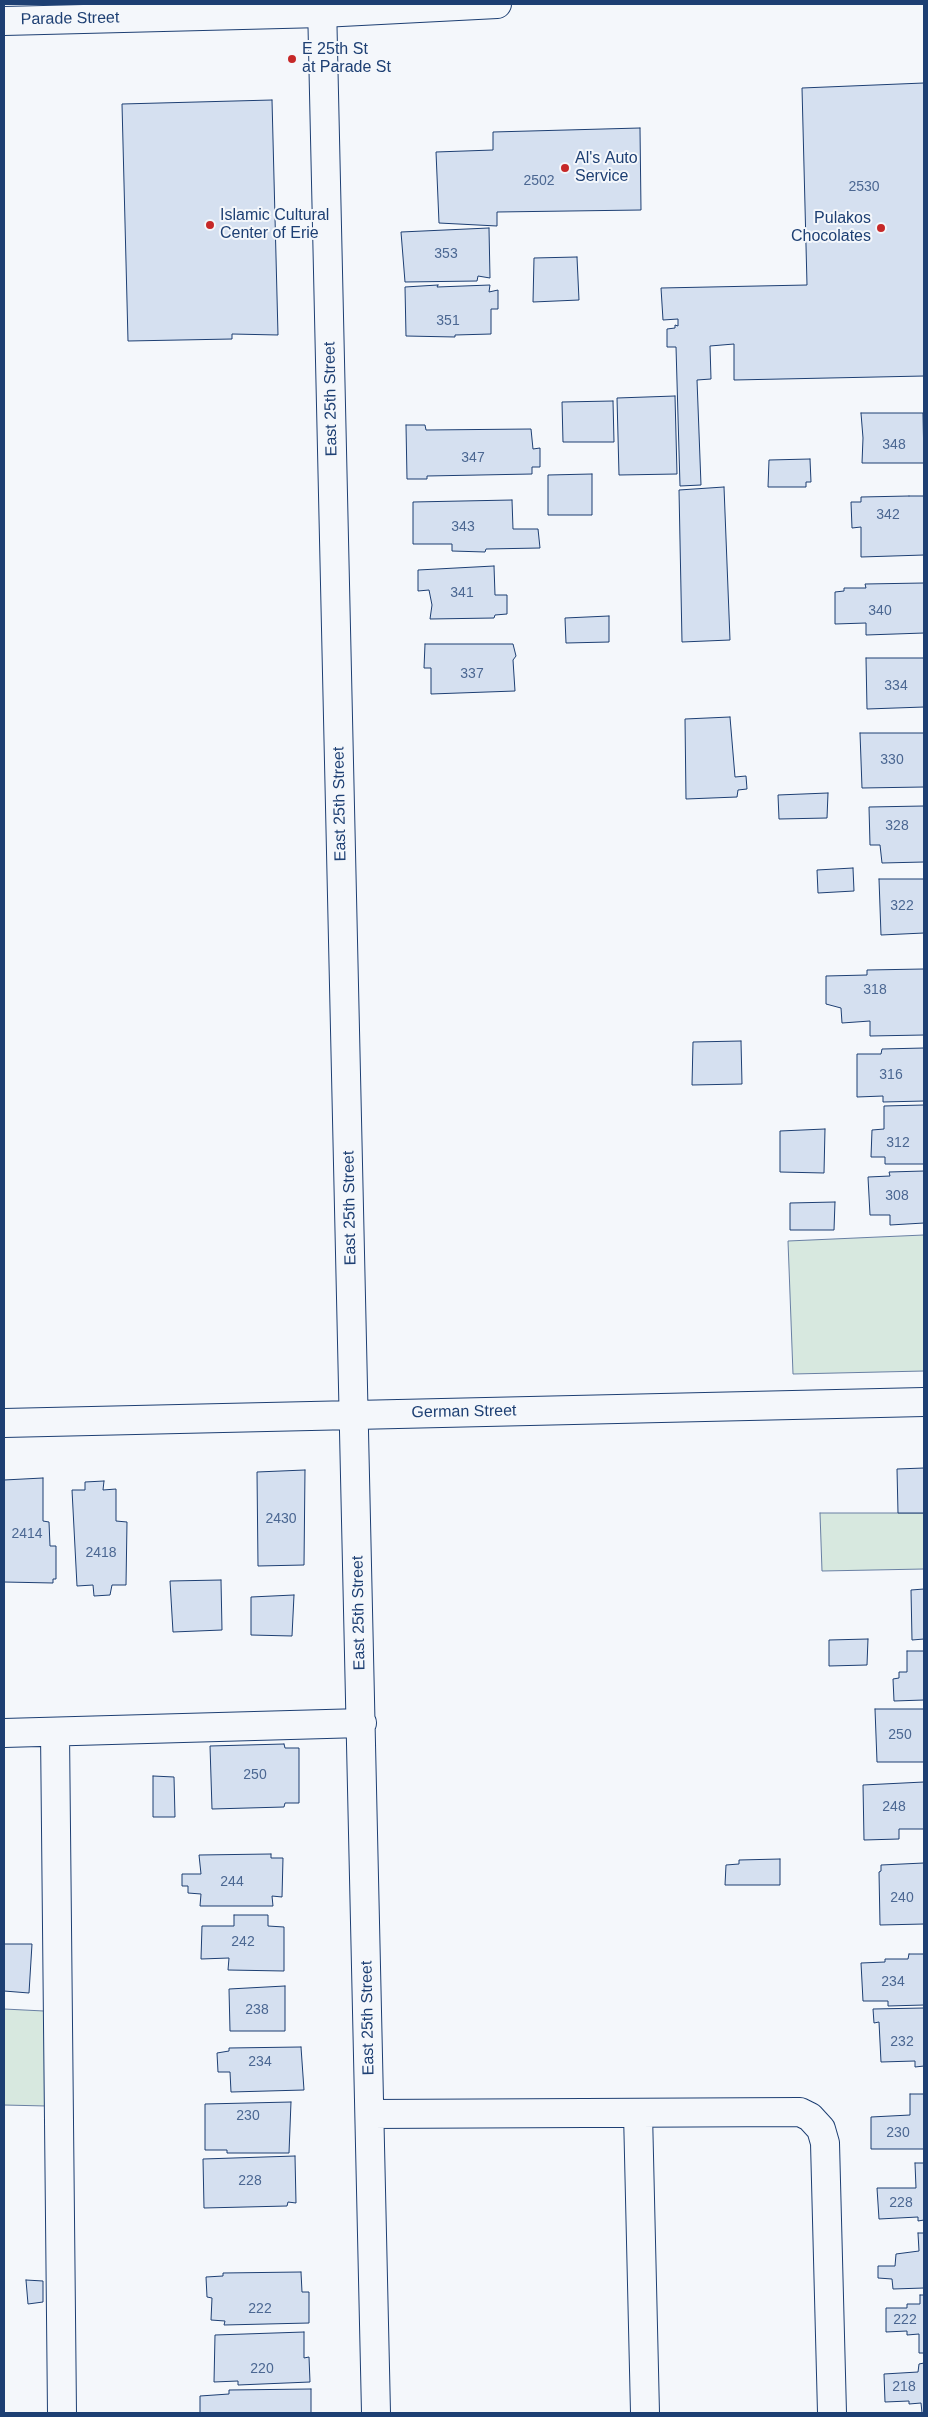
<!DOCTYPE html>
<html>
<head>
<meta charset="utf-8">
<style>
	body { margin:0 }
	#map { position:relative; width:928px; height:2417px; overflow:hidden; background:#f4f7fb; font-family:Helvetica,sans-serif }
	canvas { display:block }
	.frame { position:absolute; inset:0; border:5px solid #1d3f73; pointer-events:none }
</style>
</head>
<body>
<div id="map">
<canvas width="928" height="2417"></canvas>
<div class="frame"></div>
</div>
<script>
const g = document.querySelector('canvas').getContext('2d');
g.lineJoin = 'round';
function fillPath(path, color) { g.fillStyle = color; g.fill(path, 'evenodd'); }
const toPath = rows => new Path2D(rows.map(r => 'M' + r).join(''));
function strokePath(path, color, width, dash) { g.strokeStyle = color; g.lineWidth = width; g.lineCap = dash ? 'butt' : 'round'; g.setLineDash(dash || []); g.stroke(path); }
function label(font, color, halo, rows, align = 'center') {
  g.font = font + ' Helvetica,sans-serif'; g.lineWidth = 4; g.setLineDash([]); g.textBaseline = 'middle'; g.strokeStyle = halo; g.fillStyle = color; for (const [text, x, y, turn = 0] of rows) {
    g.save(); g.translate(x, y); g.rotate((+turn || 0) * Math.PI / 180); g.textAlign = isNaN(turn) ? turn : align; if (halo) g.strokeText(text, 0, 0); g.fillText(text, 0, 0); g.restore();
  }
}
const green = toPath([
	[924,1235,924,1371,793,1374,788,1241,924,1235],
	[820,1513,924,1513,924,1569,822,1571,820,1513],
	[4,2009,44,2011,46,2106,4,2105,4,2009]
]);
fillPath(green, '#d7e8df');
strokePath(green, '#687fa3', 1);
const building = toPath([
	[924,83,924,376,734,380,734,344,710,346,711,379,697,380,701,485,680,486,676,347,667,347,667,329,675,328,675,325,678,326,678,319,663,320,661,288,807,285,802,88,924,83],
	[272,100,278,335,232,334,232,339,128,341,122,104,272,100],
	[640,128,641,210,497,212,497,226,439,223,436,152,493,150,493,132,640,128],
	[489,228,490,278,478,276,477,281,405,282,401,232,489,228],
	[577,257,579,300,533,302,534,258,577,257],
	[438,285,437,287,490,285,489,292,498,290,498,309,491,309,491,334,455,335,455,337,406,336,405,287,438,285],
	[675,396,677,474,619,475,617,398,675,396],
	[613,401,614,442,563,442,562,402,613,401],
	[861,413,923,413,924,463,862,463,863,438,861,413],
	[406,425,425,425,426,430,531,429,533,449,540,448,540,467,532,467,532,474,427,476,427,479,407,479,406,425],
	[810,459,811,482,806,482,806,487,768,487,769,460,810,459],
	[592,474,592,515,548,515,548,475,592,474],
	[724,487,730,640,682,642,679,490,724,487],
	[909,496,924,496,924,555,861,557,861,527,852,528,851,502,861,502,861,497,909,496],
	[512,500,513,529,538,529,540,548,486,549,485,552,452,551,452,544,413,544,413,502,512,500],
	[494,566,495,595,507,595,507,614,495,615,494,618,430,619,432,605,429,590,418,591,418,570,494,566],
	[924,583,924,633,866,635,866,623,835,624,835,592,844,591,844,588,866,588,865,584,924,583],
	[609,616,609,642,566,643,565,618,609,616],
	[425,644,513,644,516,656,513,660,515,691,431,694,431,668,424,668,425,644],
	[866,658,924,658,924,707,867,709,866,658],
	[730,717,735,777,746,776,747,789,738,790,737,797,686,799,685,719,730,717],
	[860,733,924,733,924,787,862,788,860,733],
	[828,793,827,818,779,819,778,795,828,793],
	[924,806,924,862,882,863,880,845,870,845,869,807,924,806],
	[853,868,854,891,818,893,817,870,853,868],
	[879,879,924,879,924,933,881,935,879,879],
	[924,969,924,1035,870,1036,870,1021,842,1023,841,1008,826,1004,826,976,867,975,867,970,924,969],
	[741,1041,742,1084,692,1085,693,1042,741,1041],
	[924,1048,924,1101,883,1102,883,1096,857,1097,857,1054,881,1054,882,1049,924,1048],
	[924,1105,924,1164,885,1164,885,1157,871,1157,872,1130,884,1129,884,1106,924,1105],
	[825,1129,824,1173,780,1172,780,1131,825,1129],
	[924,1171,924,1223,890,1225,890,1215,870,1215,868,1177,890,1176,889,1172,924,1171],
	[835,1202,834,1230,790,1230,790,1203,835,1202],
	[924,1468,924,1513,898,1513,897,1469,924,1468],
	[305,1470,304,1565,258,1566,257,1472,305,1470],
	[43,1478,43,1521,49,1522,50,1546,56,1546,56,1579,53,1579,53,1583,4,1582,4,1480,43,1478],
	[104,1481,103,1490,116,1489,116,1521,127,1522,126,1585,112,1585,110,1595,94,1596,93,1585,77,1586,72,1490,85,1490,85,1482,104,1481],
	[221,1580,222,1630,173,1632,170,1581,221,1580],
	[924,1589,924,1639,912,1640,911,1590,924,1589],
	[294,1595,292,1636,251,1635,251,1597,294,1595],
	[868,1639,867,1665,829,1666,829,1640,868,1639],
	[907,1651,924,1651,924,1700,894,1701,893,1679,899,1678,899,1672,907,1672,907,1651],
	[875,1709,924,1709,924,1762,877,1762,875,1709],
	[284,1744,285,1748,299,1748,299,1803,285,1803,284,1807,212,1809,210,1746,284,1744],
	[153,1776,174,1777,175,1817,153,1817,153,1776],
	[924,1782,924,1829,899,1829,899,1839,864,1840,863,1785,924,1782],
	[271,1854,271,1858,283,1858,282,1897,272,1896,273,1906,200,1906,201,1894,188,1893,188,1886,182,1886,182,1874,201,1874,199,1855,271,1854],
	[780,1859,780,1885,725,1885,726,1865,739,1864,739,1860,780,1859],
	[924,1863,924,1924,880,1925,879,1872,881,1871,881,1865,924,1863],
	[234,1915,268,1915,268,1926,284,1927,284,1971,228,1970,229,1958,201,1959,202,1926,234,1926,234,1915],
	[4,1944,32,1944,29,1993,4,1991,4,1997,4,1944],
	[909,1954,924,1954,924,2005,888,2006,888,2001,863,2001,861,1963,885,1962,885,1959,908,1959,909,1954],
	[285,1986,285,2031,230,2031,229,1989,285,1986],
	[924,2008,924,2066,915,2067,915,2061,881,2062,879,2022,874,2023,873,2009,924,2008],
	[301,2047,304,2090,231,2092,230,2072,218,2072,217,2053,229,2051,229,2048,301,2047],
	[910,2094,924,2094,924,2149,871,2149,871,2117,910,2115,910,2094],
	[291,2102,289,2153,227,2153,227,2150,205,2150,205,2104,291,2102],
	[295,2156,296,2203,288,2202,287,2206,204,2208,203,2159,295,2156],
	[915,2163,924,2163,924,2220,918,2221,918,2217,879,2219,877,2188,916,2188,915,2163],
	[918,2233,924,2233,924,2288,893,2289,892,2279,878,2278,878,2266,895,2266,896,2254,919,2251,918,2233],
	[301,2272,302,2292,309,2292,309,2323,224,2325,225,2321,211,2320,212,2298,207,2297,206,2277,223,2276,223,2273,301,2272],
	[26,2280,43,2281,43,2302,28,2304,26,2280],
	[920,2295,924,2295,924,2353,919,2353,919,2334,907,2335,907,2331,886,2332,886,2308,907,2308,907,2304,920,2304,920,2295],
	[304,2332,304,2358,309,2357,310,2382,238,2385,238,2381,214,2382,215,2335,304,2332],
	[924,2363,924,2413,922,2413,921,2403,909,2404,909,2401,885,2402,884,2374,918,2372,919,2364,924,2363],
	[311,2389,311,2413,200,2413,200,2396,229,2394,229,2390,311,2389]
]);
fillPath(building, '#d5e0f0');
strokePath(building, '#1d3f73', 1);
const minor = toPath([
	[322,4,376,2413],
	[4,1423,924,1402],
	[55,1732,62,2413],
	[4,1733,362,1723],
	[638,2113,645,2413],
	[370,2114,800,2112,810,2117,821,2129,825,2143,832,2413]
]);
const major = toPath([
	[4,21,322,13,497,4]
]);
strokePath(minor, '#1d3f73', 30);
strokePath(major, '#1d3f73', 30);
strokePath(minor, '#f4f7fb', 28);
strokePath(major, '#f4f7fb', 28);
for (const [x, y, r, color] of [
	[292,59,5,"#c62828"],
	[565,168,5,"#c62828"],
	[210,225,5,"#c62828"],
	[881,228,5,"#c62828"]
]) { const dot = new Path2D(); dot.arc(x, y, r, 0, 2 * Math.PI); g.fillStyle = color; g.fill(dot); strokePath(dot, '#f4f7fb', 2); }
label('14px', '#4b6792', null, [
	["2502",539,181],
	["2530",864,187],
	["353",446,254],
	["351",448,321],
	["348",894,445],
	["347",473,458],
	["342",888,515],
	["343",463,527],
	["341",462,593],
	["340",880,611],
	["337",472,674],
	["334",896,686],
	["330",892,760],
	["328",897,826],
	["322",902,906],
	["318",875,990],
	["316",891,1075],
	["312",898,1143],
	["308",897,1196],
	["2430",281,1519],
	["2414",27,1534],
	["2418",101,1553],
	["250",900,1735],
	["250",255,1775],
	["248",894,1807],
	["244",232,1882],
	["240",902,1898],
	["242",243,1942],
	["234",893,1982],
	["238",257,2010],
	["232",902,2042],
	["234",260,2062],
	["230",248,2116],
	["230",898,2133],
	["228",250,2181],
	["228",901,2203],
	["222",260,2309],
	["222",905,2320],
	["220",262,2369],
	["218",904,2387]
]);
label('16px', '#1d3f73', '#f4f7fb', [
	["Parade Street",70,19,-1],
	["East 25th Street",331,399,-91],
	["East 25th Street",340,804,-91],
	["East 25th Street",350,1208,-91],
	["German Street",464,1412,-1],
	["East 25th Street",359,1613,-91],
	["East 25th Street",368,2018,-91]
]);
label('16px', '#1d3f73', '#f4f7fb', [
	["E 25th St",302,50],
	["at Parade St",302,68],
	["Al's Auto",575,159],
	["Service",575,177],
	["Islamic Cultural",220,216],
	["Center of Erie",220,234],
	["Pulakos",871,219,"right"],
	["Chocolates",871,237,"right"]
], 'left');
</script>
</body>
</html>
